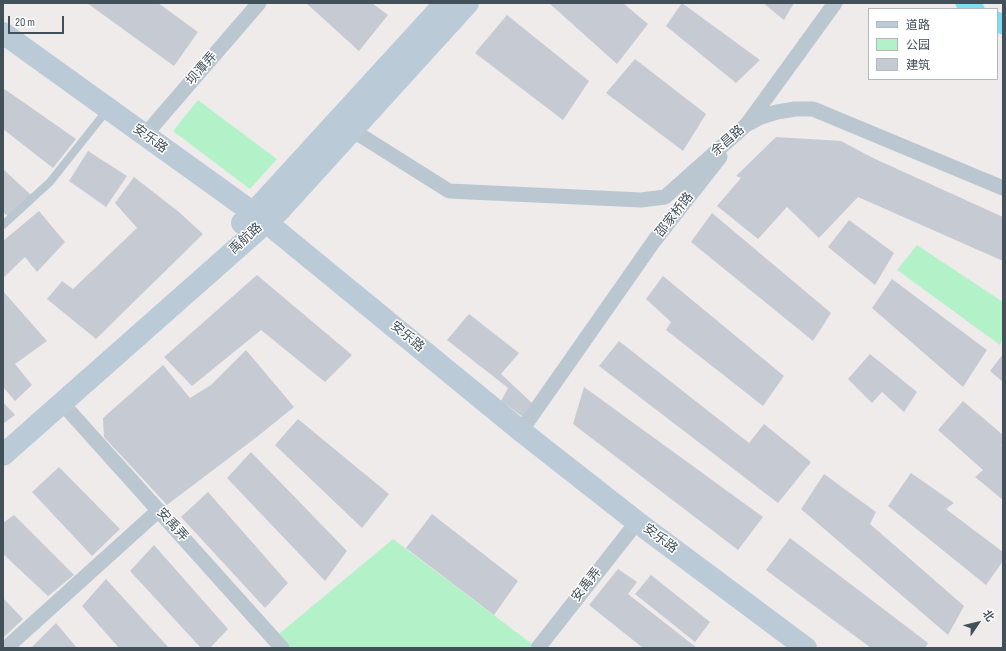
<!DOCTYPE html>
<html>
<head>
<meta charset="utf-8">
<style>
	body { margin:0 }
	#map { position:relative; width:1006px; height:651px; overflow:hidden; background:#efebeb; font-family:"Sofia Sans Condensed","Noto Sans SC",sans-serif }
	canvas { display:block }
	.frame { position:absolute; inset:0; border:4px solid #42505a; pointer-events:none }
	.legend { position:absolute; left:868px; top:8px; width:130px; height:72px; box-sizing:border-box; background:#fff; border:1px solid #b3b9bd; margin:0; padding:5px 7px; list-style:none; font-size:12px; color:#42505a }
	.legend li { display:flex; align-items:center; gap:8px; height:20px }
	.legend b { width:20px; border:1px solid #b3b9bd }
	.north { position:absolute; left:958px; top:603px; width:40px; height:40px; -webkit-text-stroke:3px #fff; paint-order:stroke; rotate:55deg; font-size:11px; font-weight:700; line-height:16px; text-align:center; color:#42505a }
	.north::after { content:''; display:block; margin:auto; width:14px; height:18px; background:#42505a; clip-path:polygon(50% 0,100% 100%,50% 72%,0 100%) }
	.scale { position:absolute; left:8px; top:16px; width:56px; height:18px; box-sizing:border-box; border:2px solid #42505a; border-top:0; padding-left:5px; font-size:12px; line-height:14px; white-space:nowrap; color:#42505a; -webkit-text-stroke:3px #fff; paint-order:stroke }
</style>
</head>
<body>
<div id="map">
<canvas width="1006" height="651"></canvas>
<div class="frame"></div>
<ul class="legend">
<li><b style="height:5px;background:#bbcad7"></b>道路</li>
<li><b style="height:11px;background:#b3f2c9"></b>公园</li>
<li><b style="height:11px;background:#c6cad2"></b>建筑</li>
</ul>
<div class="north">北</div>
<div class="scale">20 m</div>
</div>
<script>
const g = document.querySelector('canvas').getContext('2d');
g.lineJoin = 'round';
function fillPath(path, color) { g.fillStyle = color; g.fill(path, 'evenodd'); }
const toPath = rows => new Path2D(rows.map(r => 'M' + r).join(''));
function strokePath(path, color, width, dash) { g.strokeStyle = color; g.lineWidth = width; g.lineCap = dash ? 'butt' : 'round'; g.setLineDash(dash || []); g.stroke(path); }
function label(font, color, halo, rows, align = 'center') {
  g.font = font + ' "Sofia Sans Condensed","Noto Sans SC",sans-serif'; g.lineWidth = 3; g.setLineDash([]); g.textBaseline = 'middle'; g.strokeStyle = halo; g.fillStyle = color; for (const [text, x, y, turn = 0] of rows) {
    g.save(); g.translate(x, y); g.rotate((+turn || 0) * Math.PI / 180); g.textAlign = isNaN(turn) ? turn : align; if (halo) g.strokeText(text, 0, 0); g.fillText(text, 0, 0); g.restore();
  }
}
fillPath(toPath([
	[198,100,277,159,250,189,173,131],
	[917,245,1003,302,1003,338,1000,345,897,270],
	[393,539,532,644,529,648,283,648,274,638]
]), '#b3f2c9');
strokePath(toPath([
	[965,3,975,9],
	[997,21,1003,25]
]), '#7cdff4', 19);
fillPath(toPath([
	[87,3,158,3,198,32,174,66],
	[306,3,372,3,388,15,359,51],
	[549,3,623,3,648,24,617,64],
	[682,3,760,60,736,83,666,26],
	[763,3,794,3,784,20],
	[507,15,589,81,563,120,475,53],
	[635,59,706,114,683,151,606,93],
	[3,88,76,139,53,168,3,129],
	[776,137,841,141,873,158,1003,217,1003,261,858,197,819,238,787,207,758,239,717,206,741,178,736,176],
	[88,151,127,176,106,207,69,181],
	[3,169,31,195,9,217,3,212],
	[134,177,179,212,203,234,96,339,47,299,62,281,73,289,137,228,115,203],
	[39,211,65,242,37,272,25,257,3,278,3,241],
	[712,213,831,313,813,341,691,242],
	[849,220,894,253,875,285,828,247],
	[257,275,352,355,325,382,261,330,192,386,164,357],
	[663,276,784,376,763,406,666,330,671,322,646,299],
	[892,279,987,350,963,387,872,308],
	[3,291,47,341,15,364,32,385,15,401,3,387],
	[469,314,519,353,501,374,532,403,523,417,501,401,508,388,447,340],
	[619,341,749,443,764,424,811,462,778,503,599,366],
	[246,350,294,407,258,436,167,505,104,437,103,418,163,365,190,398,211,385],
	[870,354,917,392,904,412,882,392,872,403,848,379],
	[1003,354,1003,382,990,371],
	[584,387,763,517,738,550,573,424],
	[963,401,1003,435,1003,444,1001,445,1003,447,1003,500,975,477,983,470,938,430],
	[3,402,15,415,3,424],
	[298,419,389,494,362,528,275,445],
	[251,452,347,551,325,581,227,478],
	[59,467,120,529,92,556,32,492],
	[911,473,954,503,946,509,1003,552,1003,561,986,585,888,506],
	[824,474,876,512,870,524,964,606,948,635,801,509],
	[208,492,288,583,265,608,181,517],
	[432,514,518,581,494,615,406,548],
	[14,515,74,575,48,596,3,554,3,523],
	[790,538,928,643,925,648,871,648,766,570],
	[154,545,228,629,210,648,201,648,130,571],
	[618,569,637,582,628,594,697,648,643,648,589,605],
	[651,575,710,622,695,642,635,594],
	[106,579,169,648,119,648,82,606],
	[3,598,23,619,3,638],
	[56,623,77,648,31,648]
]), '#c6cad2');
strokePath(toPath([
	[3,225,50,182,108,109]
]), '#bac7d0', 8);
strokePath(toPath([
	[748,123,835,3],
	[352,130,449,191,641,200,665,197,746,125,761,117,777,112,795,109,813,109,1003,188],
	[145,135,259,3],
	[62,403,282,648],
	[521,431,654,241,720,157],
	[6,648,159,510],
	[538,648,637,522]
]), '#bac7d0', 15);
strokePath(toPath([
	[3,33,266,222,521,431,637,522,806,648],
	[242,223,253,213,445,3],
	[3,455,278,212,468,3]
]), '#bbcad7', 22);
label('13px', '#42505a', '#fff', [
	["坝潭弄",202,69,-49],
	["安乐路",150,139,36],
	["余昌路",728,141,-41],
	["邵家桥路",675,215,-52],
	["禹航路",246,239,-42],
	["安乐路",407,337,40],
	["安禹弄",172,525,48],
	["安乐路",660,539,37],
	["安禹弄",587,585,-52]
]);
</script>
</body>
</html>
